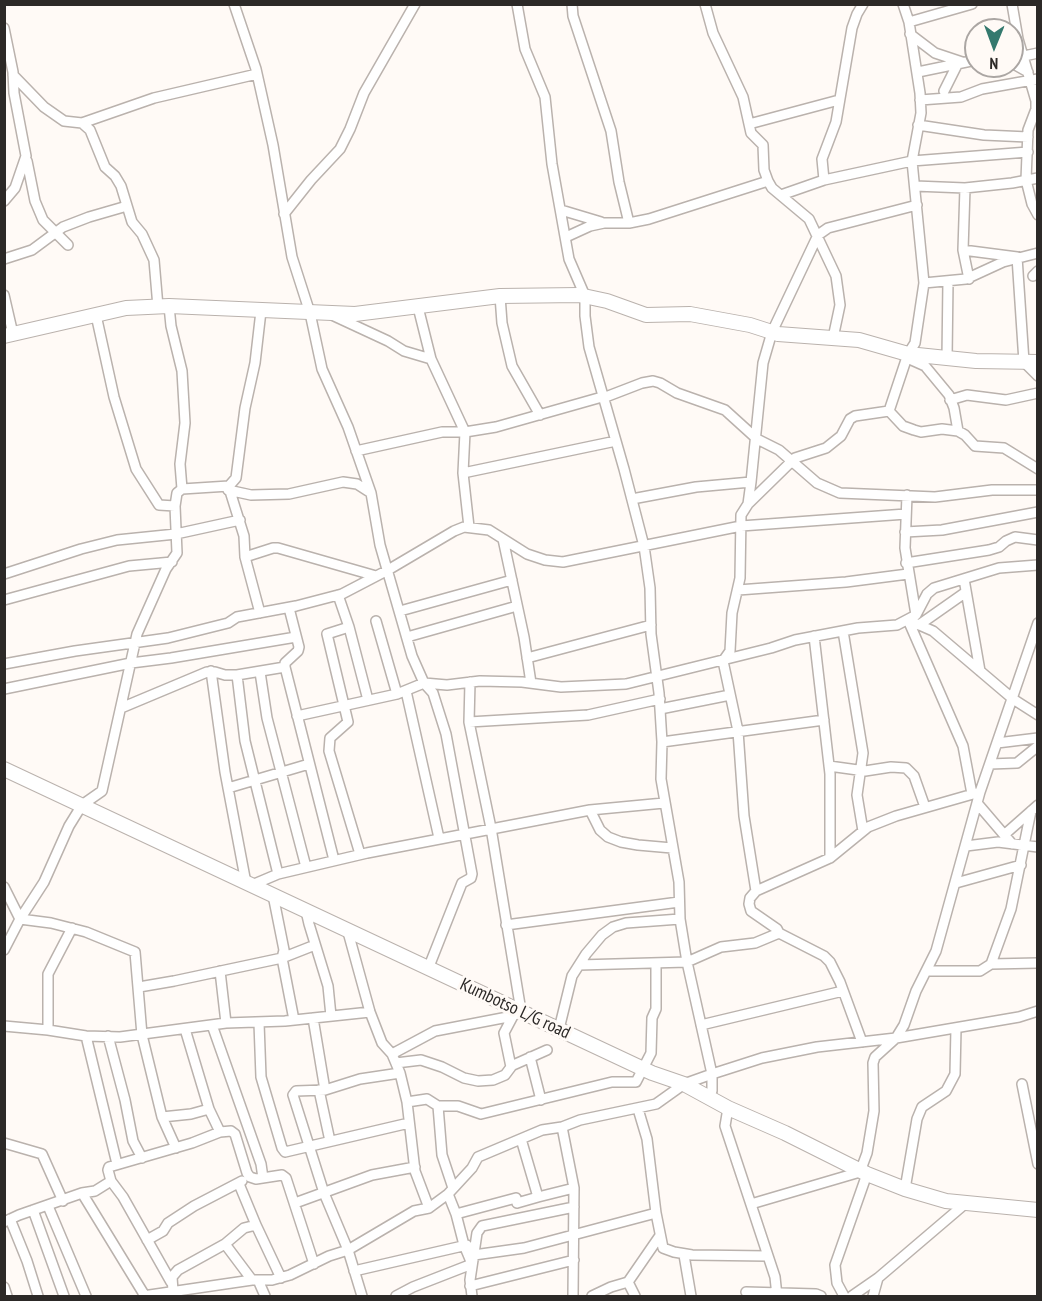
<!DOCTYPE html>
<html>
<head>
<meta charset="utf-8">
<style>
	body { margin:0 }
	#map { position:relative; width:1042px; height:1301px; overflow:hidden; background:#fffaf6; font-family:"PT Sans Narrow",sans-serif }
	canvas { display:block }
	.frame { position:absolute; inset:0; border:6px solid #2c2927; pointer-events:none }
	.north { position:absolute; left:964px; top:18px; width:60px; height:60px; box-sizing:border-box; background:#fffaf6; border:2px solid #aba6a3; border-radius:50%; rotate:181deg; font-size:16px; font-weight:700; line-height:24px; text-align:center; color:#2c2927 }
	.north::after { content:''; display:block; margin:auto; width:21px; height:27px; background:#34796e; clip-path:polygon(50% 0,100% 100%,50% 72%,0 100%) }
</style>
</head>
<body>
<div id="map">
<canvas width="1042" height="1301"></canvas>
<div class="frame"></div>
<div class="north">N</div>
</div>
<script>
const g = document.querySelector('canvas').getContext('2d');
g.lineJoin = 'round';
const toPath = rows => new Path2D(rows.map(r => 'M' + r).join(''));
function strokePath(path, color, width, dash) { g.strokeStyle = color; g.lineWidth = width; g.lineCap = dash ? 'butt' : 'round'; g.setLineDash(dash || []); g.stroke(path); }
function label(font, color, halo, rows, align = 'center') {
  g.font = font + ' "PT Sans Narrow",sans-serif'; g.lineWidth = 6; g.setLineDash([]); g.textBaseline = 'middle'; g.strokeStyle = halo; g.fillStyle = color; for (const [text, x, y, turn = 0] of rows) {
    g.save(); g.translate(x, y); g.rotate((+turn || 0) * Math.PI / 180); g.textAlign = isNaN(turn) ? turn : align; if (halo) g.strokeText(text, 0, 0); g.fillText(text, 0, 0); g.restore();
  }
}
const street = toPath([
	[234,4,256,69,273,145,292,257,310,313,322,369,348,427,371,493,380,545,412,656,424,683,433,693,446,734,472,874,471,878,462,883,428,969],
	[572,4,573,16,611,131,619,182,629,223],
	[705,4,713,33,743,97,751,133,763,145,764,170,768,181,772,188,809,219,836,276,840,305,833,338],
	[1012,4,1018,39,1036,101,1036,109,1028,130,1026,180,1032,204,1038,215],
	[909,22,972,4],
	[4,28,13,72,14,93,26,156,15,188,4,201],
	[910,34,935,53,962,62],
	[1024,56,1038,53],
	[1012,63,1028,72],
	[918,72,976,60],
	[13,75,44,107,64,121,82,123,90,130,105,167,115,176,121,186,132,222,142,234,154,260,158,307],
	[944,91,958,63],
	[920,100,961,97,982,89,1038,79],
	[82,123,154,98,257,74],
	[749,124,839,100],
	[918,125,984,135,1028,137],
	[27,161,35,201,43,220,68,245],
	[824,180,822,159,836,122,852,28,857,14,863,4],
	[915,186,965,188,1012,183,1038,178],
	[965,188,963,250,969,279],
	[781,195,824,180,912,161,1028,152],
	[561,210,601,222],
	[284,214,311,180,340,149,350,129,364,93,415,4],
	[566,237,590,226,604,223,629,223,649,219,768,181],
	[963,250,1017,257,1024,362,1038,376],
	[4,259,32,250,63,227,89,217,127,206],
	[1033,276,1038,271],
	[924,283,966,279,1003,262,1038,253],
	[4,295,13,334],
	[500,296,502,323,512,366,540,415],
	[169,306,171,326,182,371,185,423,180,464,182,489],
	[418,307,431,359,465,432,463,473,469,527],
	[96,315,114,397,136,469,159,505,175,506],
	[332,315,388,341,404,351,431,359],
	[907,358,925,366,949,395,954,408,958,431],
	[947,358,948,281],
	[603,398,642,383,653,381,660,383,677,393,725,410,757,439,779,450,817,483,840,493,935,497,992,490,1038,490],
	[950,400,967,395,1006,400,1038,393],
	[889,411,903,426,914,430,921,432,942,429,958,431,965,435,975,446,1004,448,1038,469],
	[356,451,442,432,465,432,496,427,602,397],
	[463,473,616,441],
	[229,488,244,536,245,557,260,613],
	[228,490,251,495,289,494,343,482,357,484,371,493],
	[907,495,905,548,916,615],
	[632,499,696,487,751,482],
	[748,504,795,458,826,448,841,436,850,419,855,416,889,411,908,354,915,343,924,283,912,161,921,113,920,93,909,22,903,4],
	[905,532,942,530,1038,512],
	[503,539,524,637,531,683],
	[245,557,273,548,278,548,376,576],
	[906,563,989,550,999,547,1006,541,1015,537,1038,540],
	[4,574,81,549,117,540,176,534,240,520],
	[964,579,980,671],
	[738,590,846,582,908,574],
	[338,595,349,627,327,634,348,722,330,738,329,751,360,854],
	[4,600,129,566,172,562],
	[289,608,299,647,298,651,285,663,285,667,334,860],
	[400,611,512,580],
	[908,620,963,746,972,794],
	[908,620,933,631,1013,699,1038,715],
	[376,621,397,694],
	[919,625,966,592],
	[349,627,368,700],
	[843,631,863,753,857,795,863,831],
	[814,636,830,774,830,858],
	[407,637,517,606],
	[527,658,651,625],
	[4,664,75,651,168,638,228,623,237,617,296,606,342,594,388,570,454,531,464,527,489,530,527,554,545,560,563,562,741,526,906,514],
	[211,671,225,772,246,883],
	[260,672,267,718,306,867],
	[237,675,245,741,278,874],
	[4,689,131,663,171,658,296,637],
	[406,691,439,838],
	[121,708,207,672,215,672,225,675,237,675,285,667],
	[660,709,730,695],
	[297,716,397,694,424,683,447,685,480,681,522,682,561,687,626,684,771,648,795,640,858,628,897,625,916,615,927,594,934,588,999,568,1038,565],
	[469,722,588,715,660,699],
	[662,742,824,720],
	[997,743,1038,738],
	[990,764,1017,763,1038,746],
	[829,766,865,771,891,767,906,768,914,776,925,807],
	[228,788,309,764],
	[977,803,1012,844],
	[590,810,600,830,608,837,621,842,638,845,672,848],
	[1004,835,1038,805],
	[966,846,998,842,1038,847],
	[956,883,1021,865],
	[252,885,278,874,367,853,590,810,664,803],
	[4,887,20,919,51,923,86,932,135,952,142,1035,162,1117,176,1148],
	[756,891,744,816,738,731,723,661,730,651,732,613,740,578,741,515,748,504,751,482,763,363,772,332,818,235,828,228,917,205],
	[273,895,284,950,282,958,294,1020],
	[306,911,309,924,328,986,331,1016],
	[506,925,679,902],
	[348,932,370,1012,382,1043,392,1054,400,1073,407,1102,415,1171,429,1208],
	[4,950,20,919,44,882,69,826,82,805,102,791,137,634,166,569,177,553,175,506,177,493,182,489,229,486,236,478,245,408,255,363,261,311],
	[991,964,1011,909,1031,811],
	[579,965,687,962,721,947,755,943,779,933],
	[220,971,226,1023],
	[926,971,980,971,991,964,1038,963],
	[139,987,174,981,282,958,315,945],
	[313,1018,325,1090],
	[259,1023,261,1077,282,1148,285,1152,409,1123],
	[212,1025,261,1164,263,1178],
	[701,1025,843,991],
	[4,1026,48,1030,86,1036,120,1037,226,1023,285,1021,370,1012],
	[185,1029,209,1109,220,1132],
	[559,1029,572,976,586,954,602,935,613,927,626,923,680,919],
	[48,1030,48,974,72,928],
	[86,1036,117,1164],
	[108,1036,125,1100,133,1141,142,1158],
	[862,1042,840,982,830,962,824,956,779,933,777,929,751,911,749,904,750,898,756,891,830,858,868,827,896,816,980,792],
	[392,1054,435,1031,513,1016,521,1011,491,828,469,722,470,682],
	[530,1057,541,1100],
	[396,1063,421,1060,442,1067,464,1078,478,1081,493,1080,505,1075,511,1067,504,1033,513,1016],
	[511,1066,547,1050],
	[1022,1084,1038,1164],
	[319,1090,330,1141],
	[705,1095,712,1091,712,1074,762,1058,817,1047,896,1038,1019,1017,1038,1011],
	[407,1102,427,1099,438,1106,458,1106,481,1114,612,1082,636,1082,651,1053,652,1018,656,1009,656,963],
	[438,1106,442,1155,453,1188],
	[728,1108,725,1126,775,1277,777,1296],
	[638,1109,647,1139,656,1213],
	[162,1117,191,1114,209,1109],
	[562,1127,574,1188,573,1296],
	[521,1139,538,1197,574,1188],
	[4,1143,42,1154,63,1201],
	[111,1181,123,1197,171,1282],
	[905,1189,917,1119,922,1107,946,1091,955,1074,956,1028],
	[82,1193,145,1296],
	[295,1203,372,1175,415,1167],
	[751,1204,860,1172,867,1153,874,1111,873,1063,875,1057,896,1038,904,1025,916,991,936,951,980,792,1038,623],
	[48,1206,86,1296],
	[33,1210,64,1296],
	[456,1214,516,1198,517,1203,538,1197],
	[10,1219,27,1261,38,1296],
	[4,1222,19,1215,82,1193,95,1191,111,1181,108,1170,109,1167,192,1143,220,1132,231,1131,235,1134,247,1173,250,1177,256,1179,282,1175,286,1178,314,1264],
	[256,1225,281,1278],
	[147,1240,163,1231,168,1223,194,1206,242,1181],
	[225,1244,252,1280],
	[474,1255,524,1248,656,1213,663,1248,674,1252,692,1255,767,1256],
	[684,1255,691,1296],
	[354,1271,467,1245],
	[258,1280,265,1296],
	[628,1282,635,1296],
	[470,1286,574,1260],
	[4,1287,7,1296],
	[173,1291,172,1277,178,1270,225,1244,244,1228,256,1225,239,1184],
	[746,1292,816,1294,821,1296],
	[143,1296,252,1280,272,1280,290,1275,329,1256,348,1250,414,1211,429,1208,448,1194,472,1168,478,1157,542,1130,562,1127,580,1120,656,1104,684,1084,712,1074,687,962,680,919,679,882,661,779,662,742,659,693,651,634,650,588,644,546,624,469,589,347,585,316,585,296,569,259,552,164,545,97,525,49,517,4],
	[362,1296,348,1250,324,1193,293,1095,296,1091,325,1090,360,1079,400,1073],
	[396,1296,413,1287,472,1264,464,1245,456,1214,448,1194],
	[472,1296,470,1280,477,1233,482,1226,574,1207],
	[592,1296,611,1287,628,1282,659,1237],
	[844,1296,837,1283,835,1265,867,1174],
	[852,1296,878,1278,966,1203],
	[873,1296,878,1278]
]);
const secondary = toPath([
	[4,336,126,308,169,306,355,314,500,296,579,295,607,301,646,315,690,314,750,325,778,334,859,340,908,354,976,361,1038,362],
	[4,769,652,1073,684,1084,728,1108,785,1133,867,1174,905,1189,946,1201,1038,1210]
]);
strokePath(street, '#bab2ad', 12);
strokePath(secondary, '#bab2ad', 16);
strokePath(street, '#fff', 9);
strokePath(secondary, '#fff', 14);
label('18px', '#2c2927', '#fffaf6', [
	["Kumbotso L/G road",515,1009,25]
]);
</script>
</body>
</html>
